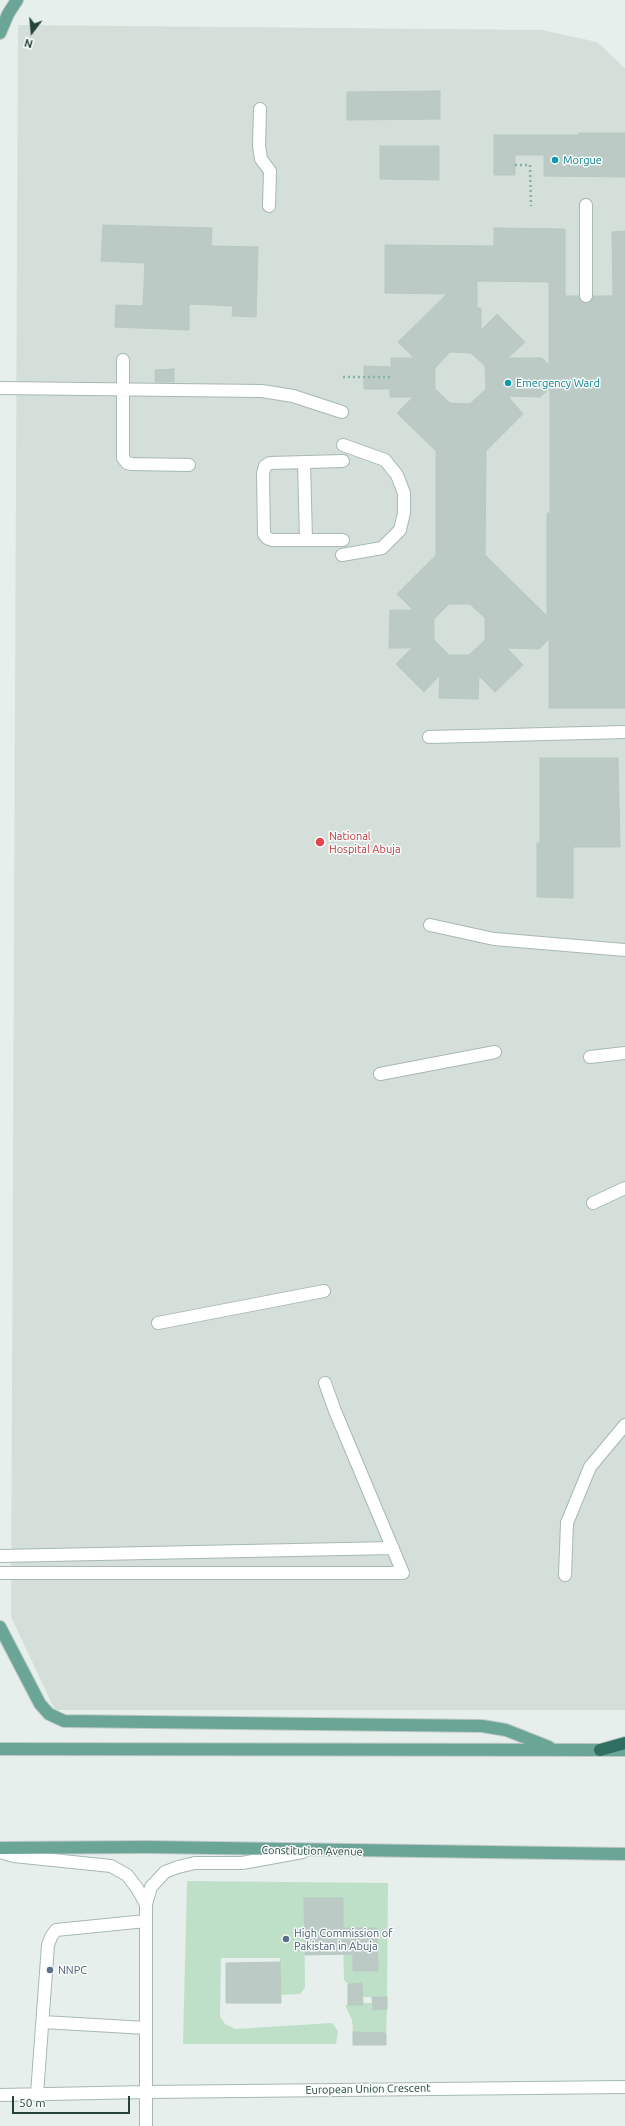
<!DOCTYPE html>
<html>
<head>
<meta charset="utf-8">
<style>
	body { margin:0 }
	#map { position:relative; width:625px; height:2126px; overflow:hidden; background:#e6efeb; font-family:Ubuntu,sans-serif }
	canvas { display:block }
	.north { position:absolute; left:12px; top:12px; width:40px; height:40px; -webkit-text-stroke:3px #f7fbf9; paint-order:stroke; rotate:196deg; font-size:11px; font-weight:700; line-height:16px; text-align:center; color:#24423a }
	.north::after { content:''; display:block; margin:auto; width:14px; height:18px; background:#24423a; clip-path:polygon(50% 0,100% 100%,50% 72%,0 100%) }
	.scale { position:absolute; left:12px; top:2096px; width:118px; height:18px; box-sizing:border-box; border:2px solid #24423a; border-top:0; padding-left:5px; font-size:12px; line-height:14px; white-space:nowrap; color:#24423a; -webkit-text-stroke:3px #f7fbf9; paint-order:stroke }
</style>
</head>
<body>
<div id="map">
<canvas width="625" height="2126"></canvas>
<div class="north">N</div>
<div class="scale">50 m</div>
</div>
<script>
const g = document.querySelector('canvas').getContext('2d');
g.lineJoin = 'round';
function fillPath(path, color) { g.fillStyle = color; g.fill(path, 'evenodd'); }
const toPath = rows => new Path2D(rows.map(r => 'M' + r).join(''));
function strokePath(path, color, width, dash) { g.strokeStyle = color; g.lineWidth = width; g.lineCap = dash ? 'butt' : 'round'; g.setLineDash(dash || []); g.stroke(path); }
function label(font, color, halo, rows, align = 'center') {
  g.font = font + ' Ubuntu,sans-serif'; g.lineWidth = 3; g.setLineDash([]); g.textBaseline = 'middle'; g.strokeStyle = halo; g.fillStyle = color; for (const [text, x, y, turn = 0] of rows) {
    g.save(); g.translate(x, y); g.rotate((+turn || 0) * Math.PI / 180); g.textAlign = isNaN(turn) ? turn : align; if (halo) g.strokeText(text, 0, 0); g.fillText(text, 0, 0); g.restore();
  }
}
fillPath(toPath([
	[18,25,542,30,597,42,625,68,625,1710,55,1710,11,1617]
]), '#d4dfda');
fillPath(toPath([
	[187,1881,388,1883,387,1997,362,1997,362,1983,348,1984,344,1980,342,1898,304,1898,305,1988,300,1994,280,1995,280,1958,221,1958,220,2016,225,2024,235,2029,332,2023,338,2031,336,2044,183,2044],
	[363,2003,372,2003,373,2010,387,2009,386,2033,353,2032,352,2020,345,2005,362,2005]
]), '#bfe0c8');
const building = toPath([
	[440,91,440,119,347,120,347,92,440,91],
	[579,133,625,133,625,177,544,176,544,155,515,155,515,175,494,175,494,135,579,135,579,133],
	[380,146,439,146,439,180,380,179,380,146],
	[103,225,212,228,211,246,258,247,256,317,232,316,233,306,189,304,189,330,115,327,116,305,143,306,145,263,101,261,103,225],
	[494,228,565,229,565,296,579,296,580,300,586,303,590,302,593,296,613,296,612,232,625,231,625,708,549,708,549,639,539,649,507,648,523,665,495,692,479,676,478,699,439,698,440,675,424,692,396,664,412,648,389,648,390,610,413,610,397,594,436,555,436,451,397,413,413,397,390,397,390,389,364,389,364,366,391,367,391,358,414,358,398,342,447,294,385,293,385,245,494,246,494,228],
	[477,281,549,282,549,365,542,358,508,358,525,342,497,314,481,330,481,308,477,308,477,281],
	[450,352,471,353,485,366,486,389,470,404,450,403,435,389,435,368,450,352],
	[550,388,550,513,547,513,547,616,485,555,486,451,523,414,508,396,540,397,550,388],
	[449,604,470,604,485,618,485,640,469,655,449,655,434,640,434,619,449,604],
	[174,369,174,382,155,382,155,370,174,369],
	[540,758,618,758,620,847,573,847,573,898,537,897,537,843,540,843,540,758],
	[304,1898,343,1898,343,1928,377,1928,378,1971,353,1971,353,1954,305,1955,304,1898],
	[280,1962,281,2003,226,2003,226,1963,280,1962],
	[362,1983,363,2005,348,2005,348,1984,362,1983],
	[372,1997,387,1997,387,2009,373,2010,372,1997],
	[353,2032,386,2033,386,2045,353,2045,353,2032]
]);
fillPath(building, '#bbcac4');
strokePath(building, '#b8c9c2', 1);
const minor = toPath([
	[260,109,259,146,261,159,270,171,269,206],
	[586,205,586,296],
	[123,360,123,458,127,463,132,464,189,465],
	[0,388,262,391,293,396,342,412],
	[304,462,306,540],
	[343,540,272,540,267,538,264,534,263,473,265,466,270,463,343,461],
	[342,555,382,548,400,530,404,513,404,493,397,475,385,460,343,445],
	[429,737,625,732],
	[430,925,494,939,625,950],
	[590,1057,625,1053],
	[380,1074,495,1052],
	[593,1203,625,1188],
	[158,1323,324,1291],
	[0,1556,393,1548],
	[0,1573,403,1573,335,1411,325,1383],
	[565,1575,567,1523,590,1467,625,1425],
	[0,1852,14,1856,111,1866,127,1875,137,1888,146,1904],
	[43,2022,146,2028],
	[37,2094,48,1945,51,1937,56,1930,146,1921],
	[0,2095,146,2092,625,2087],
	[146,2126,146,1904,151,1887,165,1872,178,1867,195,1863,242,1863,303,1852]
]);
const major = toPath([
	[0,33,8,14,17,0],
	[0,1627,40,1704,49,1714,64,1721,482,1726,506,1730,549,1747],
	[0,1749,625,1750],
	[0,1848,147,1847,625,1854]
]);
const highway = toPath([
	[600,1750,625,1743]
]);
strokePath(minor, '#a8b8b2', 14);
strokePath(major, '#c2cac8', 14);
strokePath(highway, '#c2cac8', 14);
strokePath(toPath([
	[515,165,530,165,531,206],
	[343,377,391,377]
]), '#86b3a5', 2.5, [2, 3]);
strokePath(minor, '#fff', 12);
strokePath(major, '#6aa596', 12);
strokePath(highway, '#2f6f62', 12);
for (const [x, y, r, color] of [
	[555,160,4,"#0f9aa8"],
	[508,383,4,"#0f9aa8"],
	[320,842,5,"#e0444e"],
	[286,1939,4,"#5c6f8a"],
	[50,1970,4,"#5c6f8a"]
]) { const dot = new Path2D(); dot.arc(x, y, r, 0, 2 * Math.PI); g.fillStyle = color; g.fill(dot); strokePath(dot, '#f7fbf9', 1.5); }
label('11px', '#0d838f', '#f7fbf9', [
	["Morgue",563,160],
	["Emergency Ward",516,383]
], 'left');
label('11px', '#be3a42', '#f7fbf9', [
	["National",329,836],
	["Hospital Abuja",329,849]
], 'left');
label('11px', '#24423a', '#f7fbf9', [
	["Constitution Avenue",312,1851,1],
	["European Union Crescent",368,2089,-1]
]);
label('11px', '#4e5e75', '#f7fbf9', [
	["High Commission of",294,1933],
	["Pakistan in Abuja",294,1946],
	["NNPC",58,1970]
], 'left');
</script>
</body>
</html>
